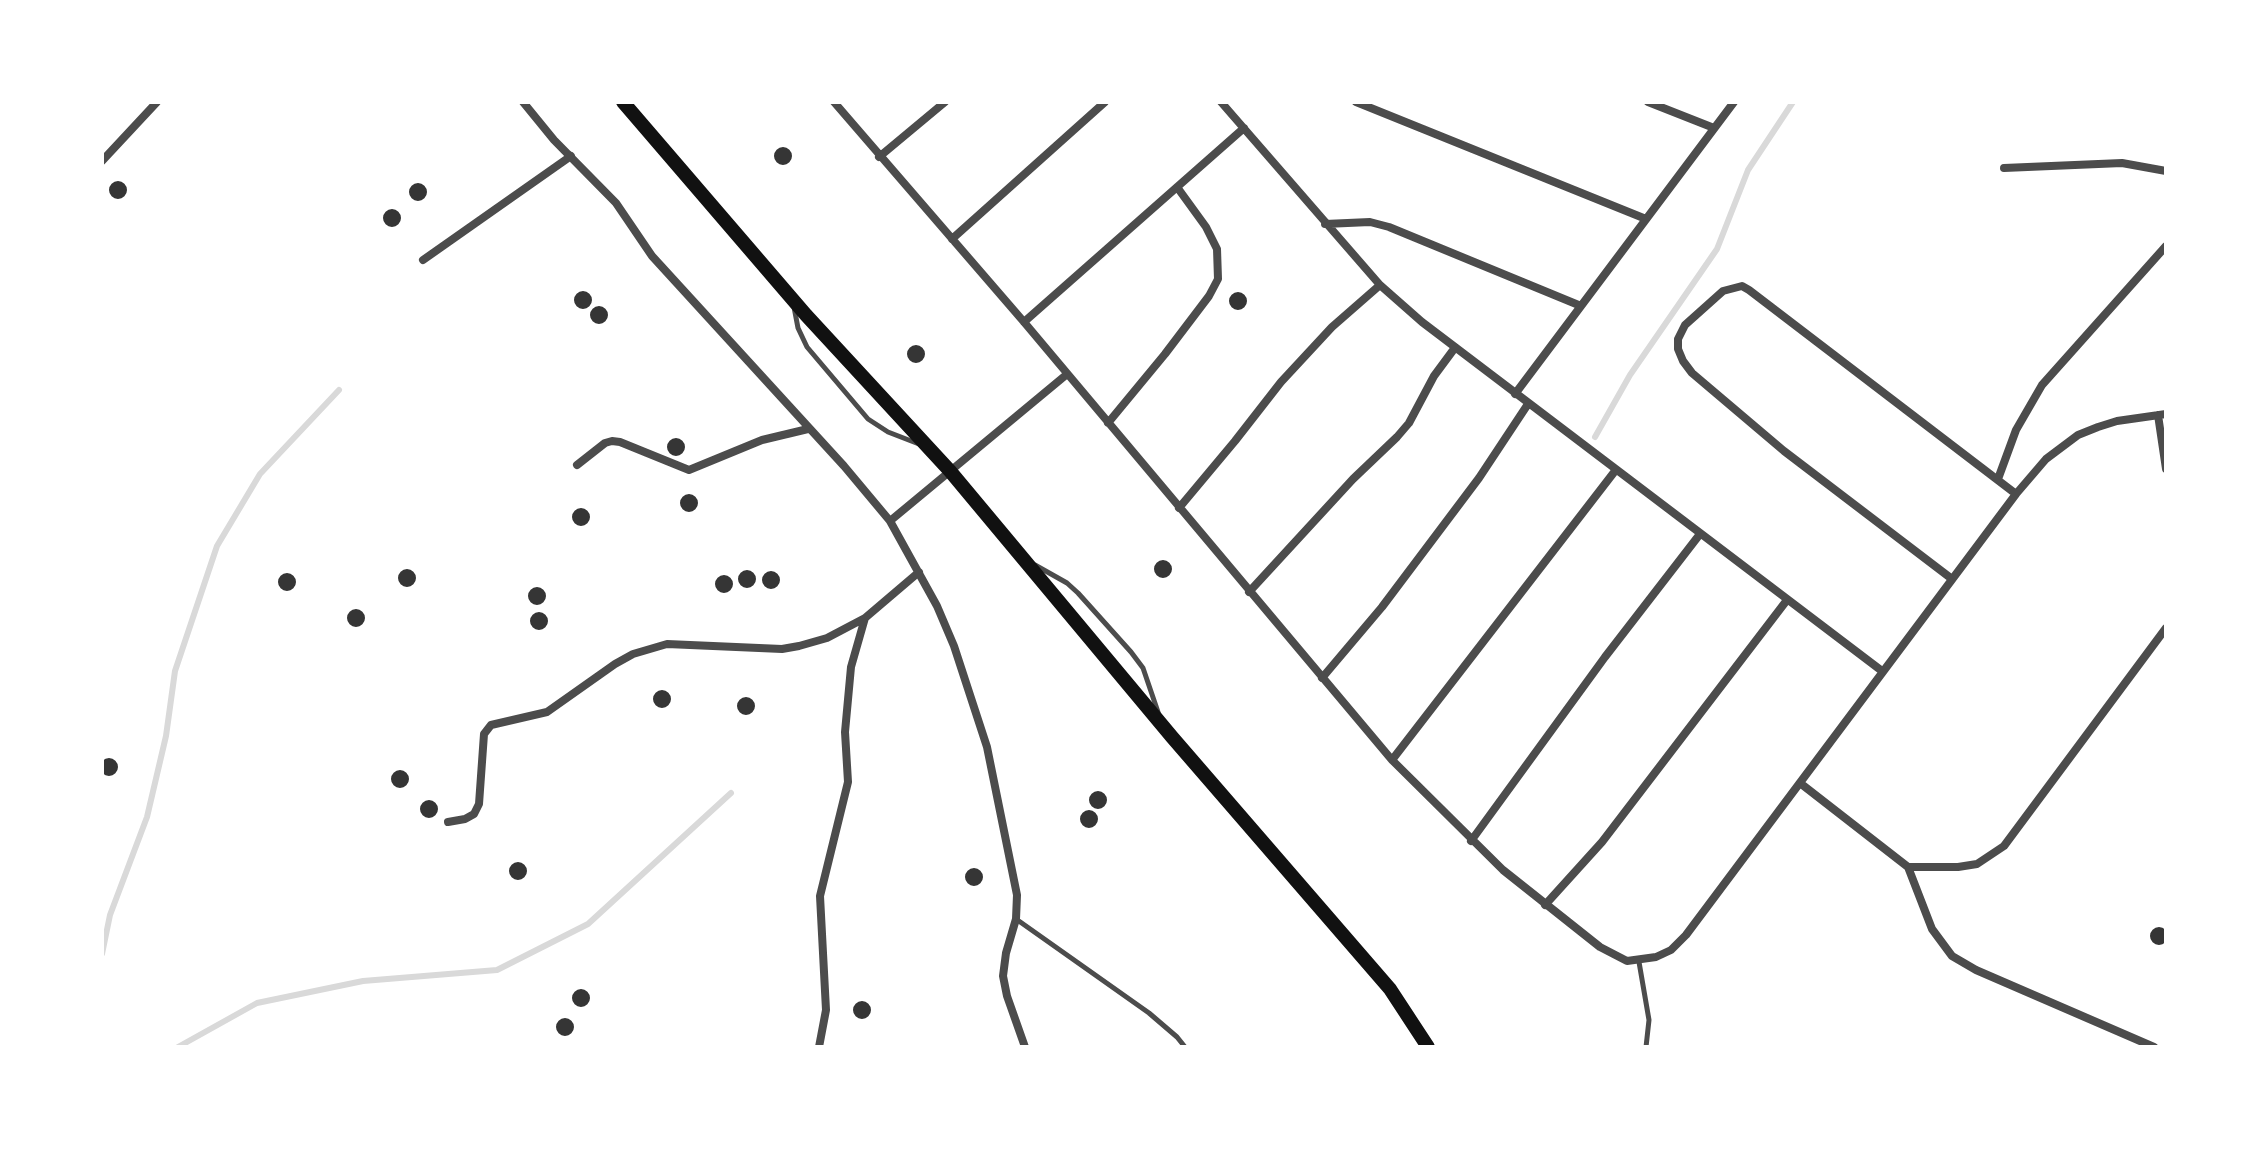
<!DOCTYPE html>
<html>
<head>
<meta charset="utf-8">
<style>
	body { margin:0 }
	#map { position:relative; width:2268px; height:1149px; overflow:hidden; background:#fff; font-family:Inter,sans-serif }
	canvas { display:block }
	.frame { position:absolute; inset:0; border:104px solid #fff; pointer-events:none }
</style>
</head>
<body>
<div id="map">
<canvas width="2268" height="1149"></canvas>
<div class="frame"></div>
</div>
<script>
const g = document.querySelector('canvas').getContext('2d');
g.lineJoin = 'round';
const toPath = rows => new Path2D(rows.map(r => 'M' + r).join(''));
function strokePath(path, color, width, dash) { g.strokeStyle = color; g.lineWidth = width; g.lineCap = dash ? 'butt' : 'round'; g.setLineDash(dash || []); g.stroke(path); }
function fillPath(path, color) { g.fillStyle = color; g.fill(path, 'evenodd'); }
strokePath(toPath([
	[1595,437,1630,375,1717,249,1748,170,1793,102],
	[102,954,110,915,147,817,166,736,175,671,217,546,260,474,339,390],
	[178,1047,257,1003,363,981,497,970,588,924,731,793]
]), '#d9d9d9', 6);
fillPath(toPath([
	'774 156a9 9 0 1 1 18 0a9 9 0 1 1-18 0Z',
	'109 190a9 9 0 1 1 18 0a9 9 0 1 1-18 0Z',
	'409 192a9 9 0 1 1 18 0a9 9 0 1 1-18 0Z',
	'383 218a9 9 0 1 1 18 0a9 9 0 1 1-18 0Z',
	'574 300a9 9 0 1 1 18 0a9 9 0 1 1-18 0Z',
	'1229 301a9 9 0 1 1 18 0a9 9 0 1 1-18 0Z',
	'590 315a9 9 0 1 1 18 0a9 9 0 1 1-18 0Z',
	'907 354a9 9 0 1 1 18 0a9 9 0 1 1-18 0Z',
	'667 447a9 9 0 1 1 18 0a9 9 0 1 1-18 0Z',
	'680 503a9 9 0 1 1 18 0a9 9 0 1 1-18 0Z',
	'572 517a9 9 0 1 1 18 0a9 9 0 1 1-18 0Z',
	'1154 569a9 9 0 1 1 18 0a9 9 0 1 1-18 0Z',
	'398 578a9 9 0 1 1 18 0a9 9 0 1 1-18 0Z',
	'738 579a9 9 0 1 1 18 0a9 9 0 1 1-18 0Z',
	'762 580a9 9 0 1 1 18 0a9 9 0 1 1-18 0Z',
	'278 582a9 9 0 1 1 18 0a9 9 0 1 1-18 0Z',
	'715 584a9 9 0 1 1 18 0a9 9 0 1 1-18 0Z',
	'528 596a9 9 0 1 1 18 0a9 9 0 1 1-18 0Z',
	'347 618a9 9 0 1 1 18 0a9 9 0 1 1-18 0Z',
	'530 621a9 9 0 1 1 18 0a9 9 0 1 1-18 0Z',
	'653 699a9 9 0 1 1 18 0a9 9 0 1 1-18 0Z',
	'737 706a9 9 0 1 1 18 0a9 9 0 1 1-18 0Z',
	'100 767a9 9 0 1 1 18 0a9 9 0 1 1-18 0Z',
	'391 779a9 9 0 1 1 18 0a9 9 0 1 1-18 0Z',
	'1089 800a9 9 0 1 1 18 0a9 9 0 1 1-18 0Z',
	'420 809a9 9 0 1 1 18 0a9 9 0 1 1-18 0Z',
	'1080 819a9 9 0 1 1 18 0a9 9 0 1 1-18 0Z',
	'509 871a9 9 0 1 1 18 0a9 9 0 1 1-18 0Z',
	'965 877a9 9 0 1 1 18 0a9 9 0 1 1-18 0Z',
	'2150 936a9 9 0 1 1 18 0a9 9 0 1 1-18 0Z',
	'572 998a9 9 0 1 1 18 0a9 9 0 1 1-18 0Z',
	'853 1010a9 9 0 1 1 18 0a9 9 0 1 1-18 0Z',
	'556 1027a9 9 0 1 1 18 0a9 9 0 1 1-18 0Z'
]), '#353535');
strokePath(toPath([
	[794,307,798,328,807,347,868,419,888,432,919,444],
	[1035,565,1067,583,1078,593,1131,652,1143,668,1158,712],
	[1016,919,1149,1013,1177,1037,1185,1047],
	[1639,962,1649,1020,1646,1047]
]), '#4c4c4c', 5);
strokePath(toPath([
	[523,102,554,140,616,203,652,256,844,466,890,521,1066,375],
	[834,102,1024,322,1392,760,1503,870,1600,947,1627,961,1656,957,1671,950,1686,935,2016,494,2046,459,2078,435,2098,427,2117,421,2166,414],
	[1221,102,1380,285,1422,322,1882,671],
	[1356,102,1646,219],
	[1648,102,1714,128],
	[879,157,945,102],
	[102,161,157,102],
	[2004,168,2122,163,2166,171],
	[1325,224,1370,222,1389,227,1581,306],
	[952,239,1105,102],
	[423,260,571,156],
	[1024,322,1244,128],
	[1515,394,1734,102],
	[2158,415,2166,469],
	[1108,423,1165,354,1209,296,1218,279,1217,249,1206,227,1177,187],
	[577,465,605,443,612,441,620,442,689,470,762,440,808,429],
	[1998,479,2016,430,2042,385,2166,246],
	[1179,508,1235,441,1281,382,1332,327,1380,285],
	[890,521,937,606,954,646,987,747,1017,895,1016,919,1006,953,1003,976,1007,996,1025,1047],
	[1952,579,1784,451,1692,373,1683,361,1678,349,1678,339,1685,325,1723,291,1742,286,1749,290,2016,494],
	[1249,592,1353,479,1397,437,1409,423,1434,376,1454,349],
	[1322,678,1382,607,1479,478,1528,404],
	[1392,760,1615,471],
	[1800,783,1908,867,1932,929,1952,956,1976,970,2154,1047],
	[448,822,465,819,474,814,479,804,484,734,491,725,547,712,615,664,633,654,667,644,782,649,799,646,827,638,865,618],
	[1471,841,1605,657,1700,534],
	[1908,867,1958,867,1977,864,2004,846,2166,628],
	[1545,905,1602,842,1787,600],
	[819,1047,826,1010,820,896,848,782,845,732,851,667,865,618,919,572]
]), '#4c4c4c', 8);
strokePath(toPath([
	[623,102,806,315,950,471,1172,737,1390,989,1428,1047]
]), '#111', 14);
</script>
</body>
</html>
